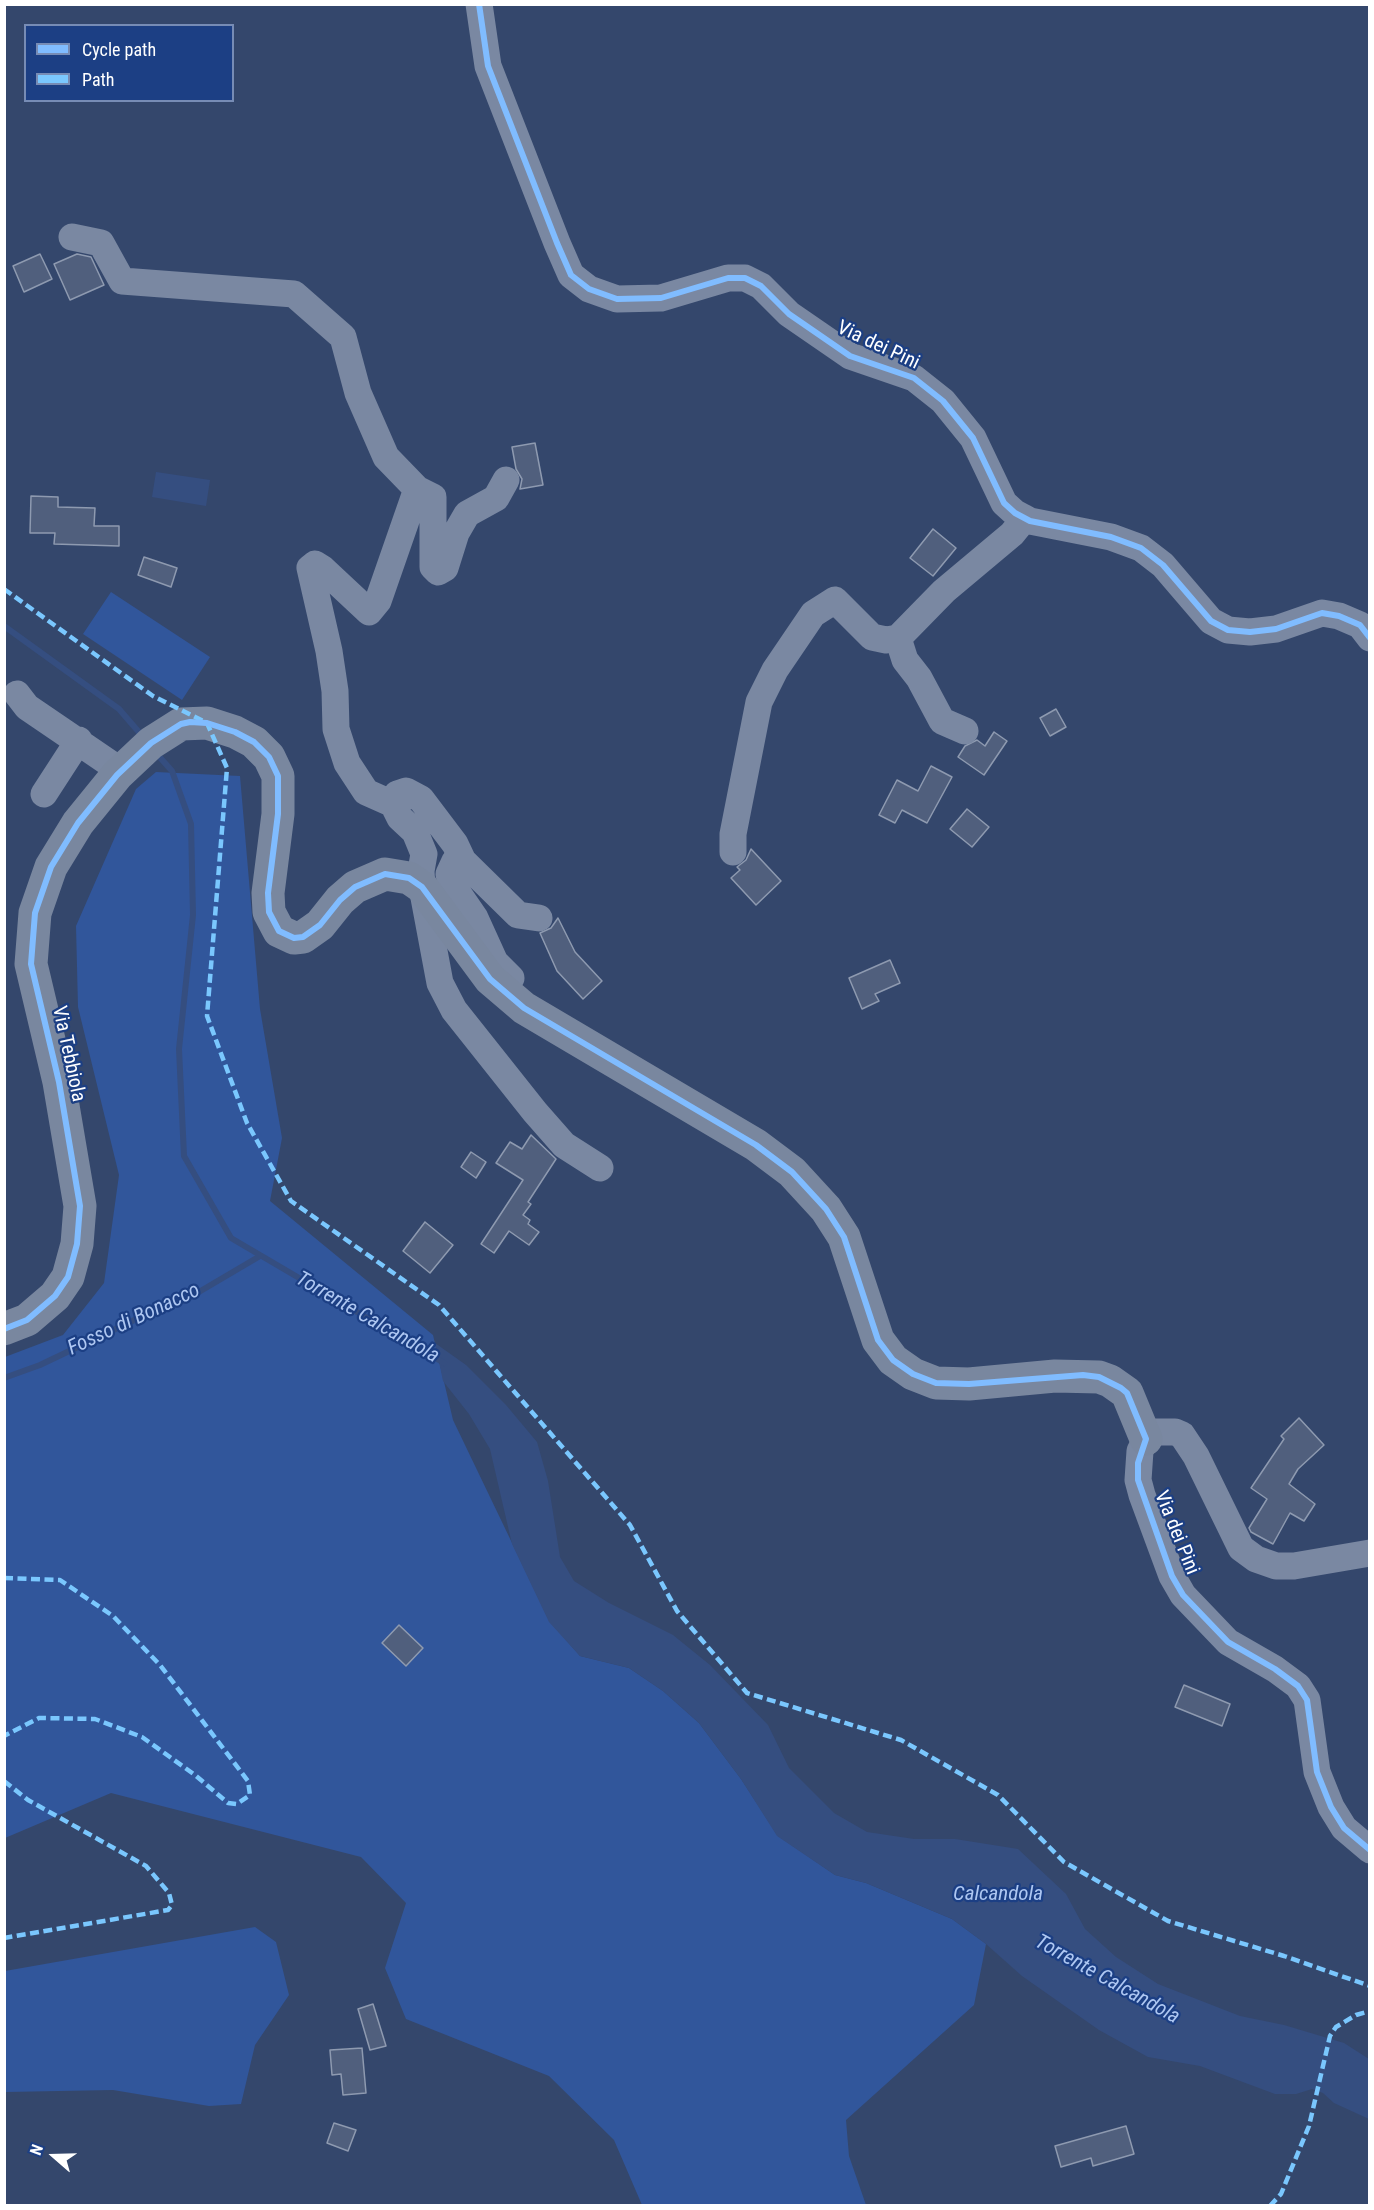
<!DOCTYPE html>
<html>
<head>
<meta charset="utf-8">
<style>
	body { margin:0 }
	#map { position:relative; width:1374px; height:2210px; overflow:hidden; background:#34476c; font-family:"Roboto Condensed",sans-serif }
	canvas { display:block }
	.frame { position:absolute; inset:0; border:6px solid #fff; pointer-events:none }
	.legend { position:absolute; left:24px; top:24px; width:210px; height:78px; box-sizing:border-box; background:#1c3f84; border:2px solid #778cb5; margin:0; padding:8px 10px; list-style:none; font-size:18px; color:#fff }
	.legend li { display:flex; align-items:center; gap:12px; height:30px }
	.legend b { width:30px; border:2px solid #778cb5 }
	.north { position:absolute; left:24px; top:2126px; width:60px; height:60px; -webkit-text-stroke:4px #1c3f84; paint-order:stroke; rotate:290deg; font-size:16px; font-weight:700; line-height:24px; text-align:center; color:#fff }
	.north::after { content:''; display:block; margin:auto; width:21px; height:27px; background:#fff; clip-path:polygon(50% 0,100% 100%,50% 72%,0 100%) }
</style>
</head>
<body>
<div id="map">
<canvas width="1374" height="2210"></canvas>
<div class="frame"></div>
<ul class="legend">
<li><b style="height:8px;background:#80bcff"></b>Cycle path</li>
<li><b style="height:8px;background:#7ac7fe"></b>Path</li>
</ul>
<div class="north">N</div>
</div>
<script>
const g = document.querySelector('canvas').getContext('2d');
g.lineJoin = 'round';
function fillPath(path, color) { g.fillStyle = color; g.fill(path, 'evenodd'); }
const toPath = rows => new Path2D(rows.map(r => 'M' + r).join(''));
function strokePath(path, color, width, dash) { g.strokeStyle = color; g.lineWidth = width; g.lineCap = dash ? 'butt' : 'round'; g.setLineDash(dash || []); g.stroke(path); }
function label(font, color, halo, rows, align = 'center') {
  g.font = font + ' "Roboto Condensed",sans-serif'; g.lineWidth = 4.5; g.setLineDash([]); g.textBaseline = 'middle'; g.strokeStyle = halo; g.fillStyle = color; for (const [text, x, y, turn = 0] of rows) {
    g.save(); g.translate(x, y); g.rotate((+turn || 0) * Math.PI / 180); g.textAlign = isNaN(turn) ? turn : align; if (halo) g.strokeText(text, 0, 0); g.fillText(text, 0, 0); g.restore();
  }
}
fillPath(toPath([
	[111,592,210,657,182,700,83,634],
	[156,772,240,776,260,1009,282,1138,270,1201,433,1335,453,1420,550,1622,580,1656,629,1668,663,1691,699,1723,741,1779,778,1836,835,1875,866,1883,952,1919,986,1944,974,2005,846,2120,849,2156,866,2205,642,2205,614,2140,549,2076,406,2019,385,1968,406,1903,361,1857,111,1793,5,1838,5,1357,63,1335,104,1283,119,1175,78,1007,76,926,136,789],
	[255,1927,276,1942,289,1995,255,2045,241,2104,209,2106,113,2090,5,2092,5,1971]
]), '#31569b');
fillPath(toPath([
	[156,472,210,480,206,506,152,497],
	[435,1343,466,1365,506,1405,537,1442,548,1481,560,1557,574,1581,609,1603,673,1635,710,1665,768,1725,789,1768,834,1813,867,1832,914,1839,955,1839,1018,1849,1066,1894,1085,1929,1116,1957,1158,1984,1240,2016,1284,2025,1344,2043,1369,2059,1369,2119,1334,2103,1323,2093,1312,2089,1296,2094,1275,2094,1200,2066,1148,2057,1099,2030,1022,1976,986,1944,952,1919,866,1883,835,1875,777,1836,741,1779,699,1723,663,1691,629,1668,580,1656,549,1622,512,1544,490,1449,469,1414,443,1381]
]), '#354e80');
strokePath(toPath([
	[4,626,119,709,144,738],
	[156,753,172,771,191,824,193,915,179,1049,184,1156,231,1238,444,1363],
	[4,1378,40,1365,149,1313,187,1299,260,1256]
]), '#354e80', 6);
const building = toPath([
	[40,254,52,279,24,292,13,266,40,254],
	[77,254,91,257,104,285,70,300,54,264,77,254],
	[535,443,543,485,520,489,522,479,516,469,512,447,535,443],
	[31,496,58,497,58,507,95,508,94,526,119,526,119,546,54,544,55,533,30,533,31,496],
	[933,529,956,548,933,576,910,558,933,529],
	[144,557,177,568,171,587,138,575,144,557],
	[1056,709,1066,727,1050,736,1040,718,1056,709],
	[994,732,1007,741,984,775,958,757,965,746,977,740,985,746,994,732],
	[931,766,952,777,927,823,902,810,895,823,879,815,897,780,918,791,931,766],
	[967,809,989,827,972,847,950,829,967,809],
	[751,849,781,881,756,905,731,878,740,870,737,867,746,860,751,849],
	[558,918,575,952,602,981,583,999,557,971,540,933,551,928,558,918],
	[890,960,900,983,875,994,879,1001,862,1009,849,978,890,960],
	[531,1135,556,1159,528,1202,531,1204,523,1215,530,1220,528,1224,539,1232,529,1245,509,1231,494,1253,481,1244,523,1180,496,1163,510,1142,522,1149,531,1135],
	[471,1152,486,1162,476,1178,461,1167,471,1152],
	[425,1222,453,1245,430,1273,403,1251,425,1222],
	[1299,1418,1324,1445,1298,1469,1289,1484,1315,1504,1304,1521,1290,1513,1273,1544,1251,1532,1249,1528,1267,1499,1251,1488,1284,1439,1281,1436,1299,1418],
	[399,1625,423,1648,406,1666,382,1643,399,1625],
	[1184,1685,1230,1704,1222,1726,1175,1707,1184,1685],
	[373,2004,386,2046,370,2050,358,2009,373,2004],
	[362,2048,366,2093,343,2095,341,2074,332,2075,330,2050,362,2048],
	[334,2123,356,2130,348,2151,327,2143,334,2123],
	[1126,2126,1134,2154,1093,2166,1091,2158,1061,2167,1055,2146,1126,2126]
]);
fillPath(building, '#505f7d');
strokePath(building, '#8e9ab0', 1.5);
strokePath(toPath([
	[479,4,488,66,557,243,571,275,589,289,617,299,661,298,728,278,745,278,761,286,789,314,850,356,914,378,943,401,973,438,1004,503,1015,513,1030,521,1111,537,1141,548,1163,565,1211,621,1228,630,1250,632,1276,629,1322,613,1339,616,1360,625,1370,638],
	[72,237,101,243,122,281,294,294,343,337,358,393,386,457,417,489],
	[898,638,905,660,919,678,942,721,965,731],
	[17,694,27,707,121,771],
	[44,794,79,740],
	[393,804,366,792,347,763,336,729,335,691,329,651,310,568,315,564,323,569,369,612,378,601,417,489,433,497,433,567,438,572,445,568,456,533,467,514,496,498,506,480],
	[733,852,733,834,759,702,775,670,813,614,835,600,872,637,886,640,898,638,944,591,1012,534,1025,518],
	[461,857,455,861,449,874,451,883,475,918,495,962,511,978],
	[539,918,518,915,463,861,455,844,421,799,406,791,397,794,393,804,400,818,415,832,424,854,421,871,422,887,440,983,454,1010,535,1112,564,1145,600,1168],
	[1370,1553,1294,1566,1276,1566,1256,1559,1241,1548,1196,1456,1182,1435,1175,1432,1156,1432,1146,1439,1140,1451,1138,1480,1142,1495,1172,1576,1183,1595,1228,1642,1275,1669,1298,1686,1307,1700,1317,1772,1331,1807,1344,1828,1370,1850]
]), '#7a88a2', 27);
strokePath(toPath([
	[4,1329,27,1320,55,1296,68,1277,77,1244,80,1206,59,1082,31,964,35,913,51,867,78,823,117,775,151,743,181,724,207,723,235,732,254,742,269,757,278,776,278,814,268,893,269,912,279,931,294,938,303,937,320,925,340,900,355,887,385,874,409,878,422,887,490,979,524,1008,756,1145,792,1172,826,1209,844,1237,878,1340,893,1360,913,1374,936,1383,969,1384,1055,1376,1099,1377,1110,1381,1127,1393,1146,1439]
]), '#79879f', 33);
strokePath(toPath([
	[4,589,153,696,207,723,227,768,207,1016,247,1123,291,1201,439,1305,630,1525,677,1611,747,1693,901,1740,998,1795,1064,1862,1168,1921,1284,1956,1370,1986],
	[4,1578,60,1580,113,1616,160,1665,248,1781,250,1795,237,1804,228,1803,195,1775,142,1737,95,1719,39,1718,4,1736],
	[4,1781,28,1800,146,1866,169,1893,172,1905,168,1910,4,1938],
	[1270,2206,1281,2194,1309,2126,1330,2036,1336,2027,1356,2015,1370,2011]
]), '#7ac7fe', 4.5, [9, 4.5]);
strokePath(toPath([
	[479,4,488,66,557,243,571,275,589,289,617,299,661,298,728,278,745,278,761,286,789,314,850,356,914,378,943,401,973,438,1004,503,1015,513,1030,521,1111,537,1141,548,1163,565,1211,621,1228,630,1250,632,1276,629,1322,613,1339,616,1360,625,1370,638],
	[4,1329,27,1320,55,1296,68,1277,77,1244,80,1206,59,1082,31,964,35,913,51,867,78,823,117,775,151,743,181,724,190,722,207,723,235,732,254,742,269,757,278,776,278,814,268,893,269,912,279,931,294,938,303,937,320,925,340,900,355,887,385,874,409,878,422,887,490,979,524,1008,756,1145,792,1172,826,1209,844,1237,878,1340,893,1360,913,1374,936,1383,969,1384,1083,1375,1099,1377,1121,1388,1127,1393,1146,1439,1138,1463,1138,1480,1172,1576,1183,1595,1228,1642,1275,1669,1298,1686,1307,1700,1317,1772,1331,1807,1344,1828,1370,1850]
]), '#80bcff', 6);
label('20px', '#fff', '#1c3f84', [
	["Via dei Pini",878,346,25],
	["Via Tebbiola",68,1054,78],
	["Via dei Pini",1176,1533,68]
]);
label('italic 21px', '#aec7f2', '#1c3f84', [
	["Torrente Calcandola",367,1318,30],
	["Fosso di Bonacco",134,1320,-25],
	["Calcandola",998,1895],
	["Torrente Calcandola",1107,1980,29]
]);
</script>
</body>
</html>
